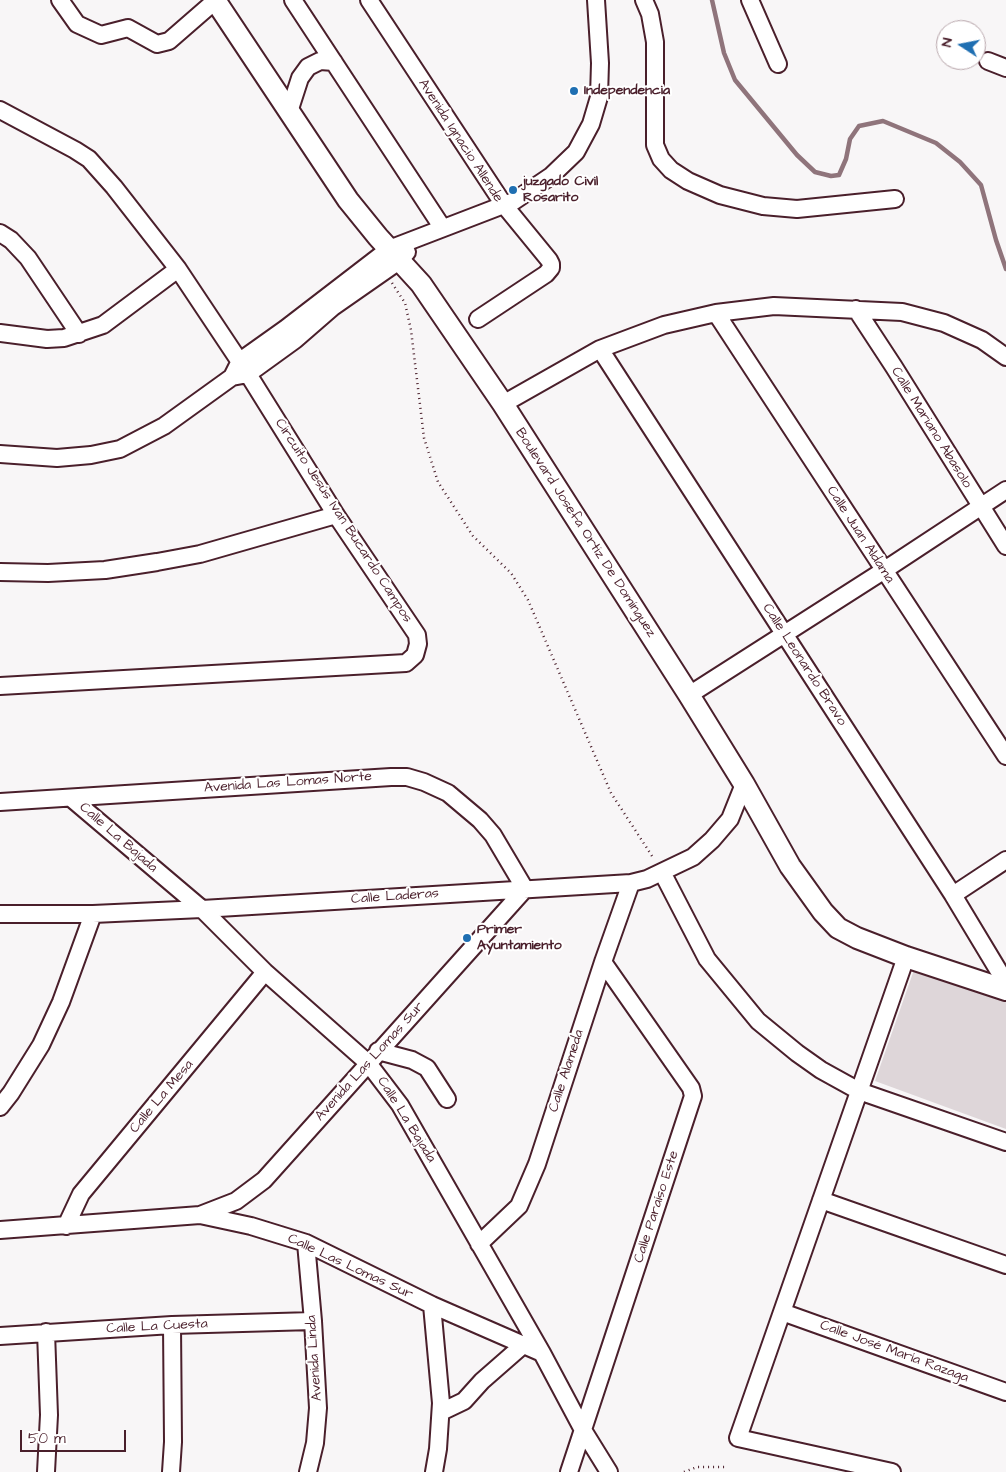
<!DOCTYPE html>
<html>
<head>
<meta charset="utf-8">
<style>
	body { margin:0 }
	#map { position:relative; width:1006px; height:1472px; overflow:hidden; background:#f8f6f7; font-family:"Architects Daughter",sans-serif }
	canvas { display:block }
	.north { position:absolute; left:936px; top:20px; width:50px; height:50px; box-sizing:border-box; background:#fff; border:1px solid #b7a5aa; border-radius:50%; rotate:281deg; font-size:14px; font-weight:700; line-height:20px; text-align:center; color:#4a1f2b }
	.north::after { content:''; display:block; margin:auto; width:18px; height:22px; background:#1f6fb2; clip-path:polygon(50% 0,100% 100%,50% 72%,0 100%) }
	.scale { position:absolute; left:20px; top:1430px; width:106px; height:22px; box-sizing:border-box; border:2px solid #4a1f2b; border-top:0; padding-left:6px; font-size:15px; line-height:18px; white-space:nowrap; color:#4a1f2b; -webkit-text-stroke:4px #fff; paint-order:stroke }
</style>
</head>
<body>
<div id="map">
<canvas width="1006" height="1472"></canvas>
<div class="north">N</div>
<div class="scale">50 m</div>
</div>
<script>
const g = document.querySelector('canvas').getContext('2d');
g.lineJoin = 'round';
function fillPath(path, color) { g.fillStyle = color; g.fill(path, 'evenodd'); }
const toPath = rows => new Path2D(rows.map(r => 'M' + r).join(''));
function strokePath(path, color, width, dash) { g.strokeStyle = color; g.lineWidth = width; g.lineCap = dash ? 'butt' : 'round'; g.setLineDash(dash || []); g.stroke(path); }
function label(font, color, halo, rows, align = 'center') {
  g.font = font + ' "Architects Daughter",sans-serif'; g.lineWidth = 4; g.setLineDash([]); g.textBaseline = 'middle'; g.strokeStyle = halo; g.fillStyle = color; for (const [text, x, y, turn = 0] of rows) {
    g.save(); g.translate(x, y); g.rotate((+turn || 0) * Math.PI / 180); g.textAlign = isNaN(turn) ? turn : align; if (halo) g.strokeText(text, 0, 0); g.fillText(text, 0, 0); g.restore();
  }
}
fillPath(toPath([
	[915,967,1006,999,1006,1129,875,1081]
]), '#ded6d9');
strokePath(toPath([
	[712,0,724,53,735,80,797,155,815,172,831,176,839,175,846,159,850,139,859,126,883,121,936,143,960,162,981,185,996,240,1006,269]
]), '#8f747b', 4.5);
const minor = toPath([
	[60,0,77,24,101,35,128,28,157,44,169,41,215,1],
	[293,0,442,227],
	[369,0,504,205,549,260,551,264,551,268,546,274,478,319],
	[644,0,650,14,655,42,655,145,661,159,671,170,688,181,720,195,763,206,797,209,895,199],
	[750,0,778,64],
	[988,61,1006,68],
	[0,110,75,150,89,159,114,187,178,269,248,374,336,515,417,635,418,644,415,655,406,663,0,686],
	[289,112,300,78,308,67,320,61,334,62],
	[0,233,11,240,28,258,79,334],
	[856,309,894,367,1006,546],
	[716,313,1006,756],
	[0,333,47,339,64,338,103,325,178,269],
	[600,349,953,895,1006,983],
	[232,377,240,361,285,329,389,249,514,201,551,176,576,152,591,124,599,97,600,63,596,0],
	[503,404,600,349,664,325,716,313,774,306,902,312,944,323,982,340,1006,357],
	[0,454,57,458,91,455,120,449,164,426,232,377,248,374,295,340,333,307,399,261,407,252],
	[0,572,48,573,105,570,157,562,200,554,336,515],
	[689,695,883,571,1006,490],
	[71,798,202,909,265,972,368,1063,400,1105,542,1353,583,1430,609,1472],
	[0,802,391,777,407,777,424,782,448,793,480,820,493,835,525,889],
	[662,872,707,959,758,1021,797,1053,821,1070,859,1091,1006,1142],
	[953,895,1006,860],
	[0,914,93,914,202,909,631,883,647,879,693,857,712,840,730,819,744,784],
	[378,1051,412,1060,427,1068,447,1099],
	[0,1107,11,1093,41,1045,61,1002,93,914],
	[821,1200,1006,1265],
	[200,1215,236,1201,264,1180,525,889],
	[66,1226,81,1194,265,972],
	[0,1230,200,1215,251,1226,306,1243,432,1305,542,1353],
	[306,1243,313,1321,318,1408,315,1443,308,1472],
	[479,1244,519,1206,537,1164,603,962,631,883],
	[432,1305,441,1403,438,1449,434,1472],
	[782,1312,1006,1392],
	[0,1336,172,1325,313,1321],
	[441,1412,464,1401,482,1381,522,1346],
	[46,1472,49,1415,46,1332],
	[171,1472,173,1442,172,1325],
	[569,1472,693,1096,691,1088,603,962],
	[892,1472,738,1438,906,957]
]);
const major = toPath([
	[215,0,348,200,378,237,421,284,503,404,689,695,744,784,790,866,823,912,838,928,857,938,906,957,1006,990]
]);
strokePath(minor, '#4a1f2b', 20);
strokePath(major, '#4a1f2b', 24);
strokePath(toPath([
	[392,283,405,303,411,330,424,438,438,482,473,536,511,573,528,600,611,793,654,859],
	[684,1472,697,1467,727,1467]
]), '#4a1f2b', 2.5, [1, 4]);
strokePath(minor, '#fff', 16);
strokePath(major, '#fff', 20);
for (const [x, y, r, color] of [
	[574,91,5,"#1f6fb2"],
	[513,190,5,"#1f6fb2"],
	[467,938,5,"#1f6fb2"]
]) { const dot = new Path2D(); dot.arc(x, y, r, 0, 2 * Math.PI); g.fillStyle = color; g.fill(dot); strokePath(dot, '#fff', 2); }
label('bold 14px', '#4a1f2b', '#fff', [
	["Independencia",584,91],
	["juzgado Civil",523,182],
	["Rosarito",523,198],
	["Primer",477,930],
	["Ayuntamiento",477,946]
], 'left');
label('14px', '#4a1f2b', '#fff', [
	["Avenida Ignacio Allende",460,141,57],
	["Calle Mariano Abasolo",931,428,58],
	["Circuito Jesús Ivan Bucardo Campos",343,521,57],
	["Boulevard Josefa Ortiz De Domínguez",585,533,57],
	["Calle Juan Aldama",860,535,57],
	["Calle Leonardo Bravo",804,665,57],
	["Avenida Las Lomas Norte",288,783,-4],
	["Calle La Bajada",118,838,41],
	["Calle Laderas",395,897,-4],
	["Avenida Las Lomas Sur",370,1062,-48],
	["Calle Alameda",567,1071,-72],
	["Calle La Mesa",162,1097,-50],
	["Calle La Bajada",406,1120,58],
	["Calle Paraíso Este",657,1207,-72],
	["Calle Las Lomas Sur",350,1267,25],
	["Calle La Cuesta",157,1327,-3],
	["Calle José María Razaga",894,1352,20],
	["Avenida Linda",315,1358,-94]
]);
</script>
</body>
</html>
